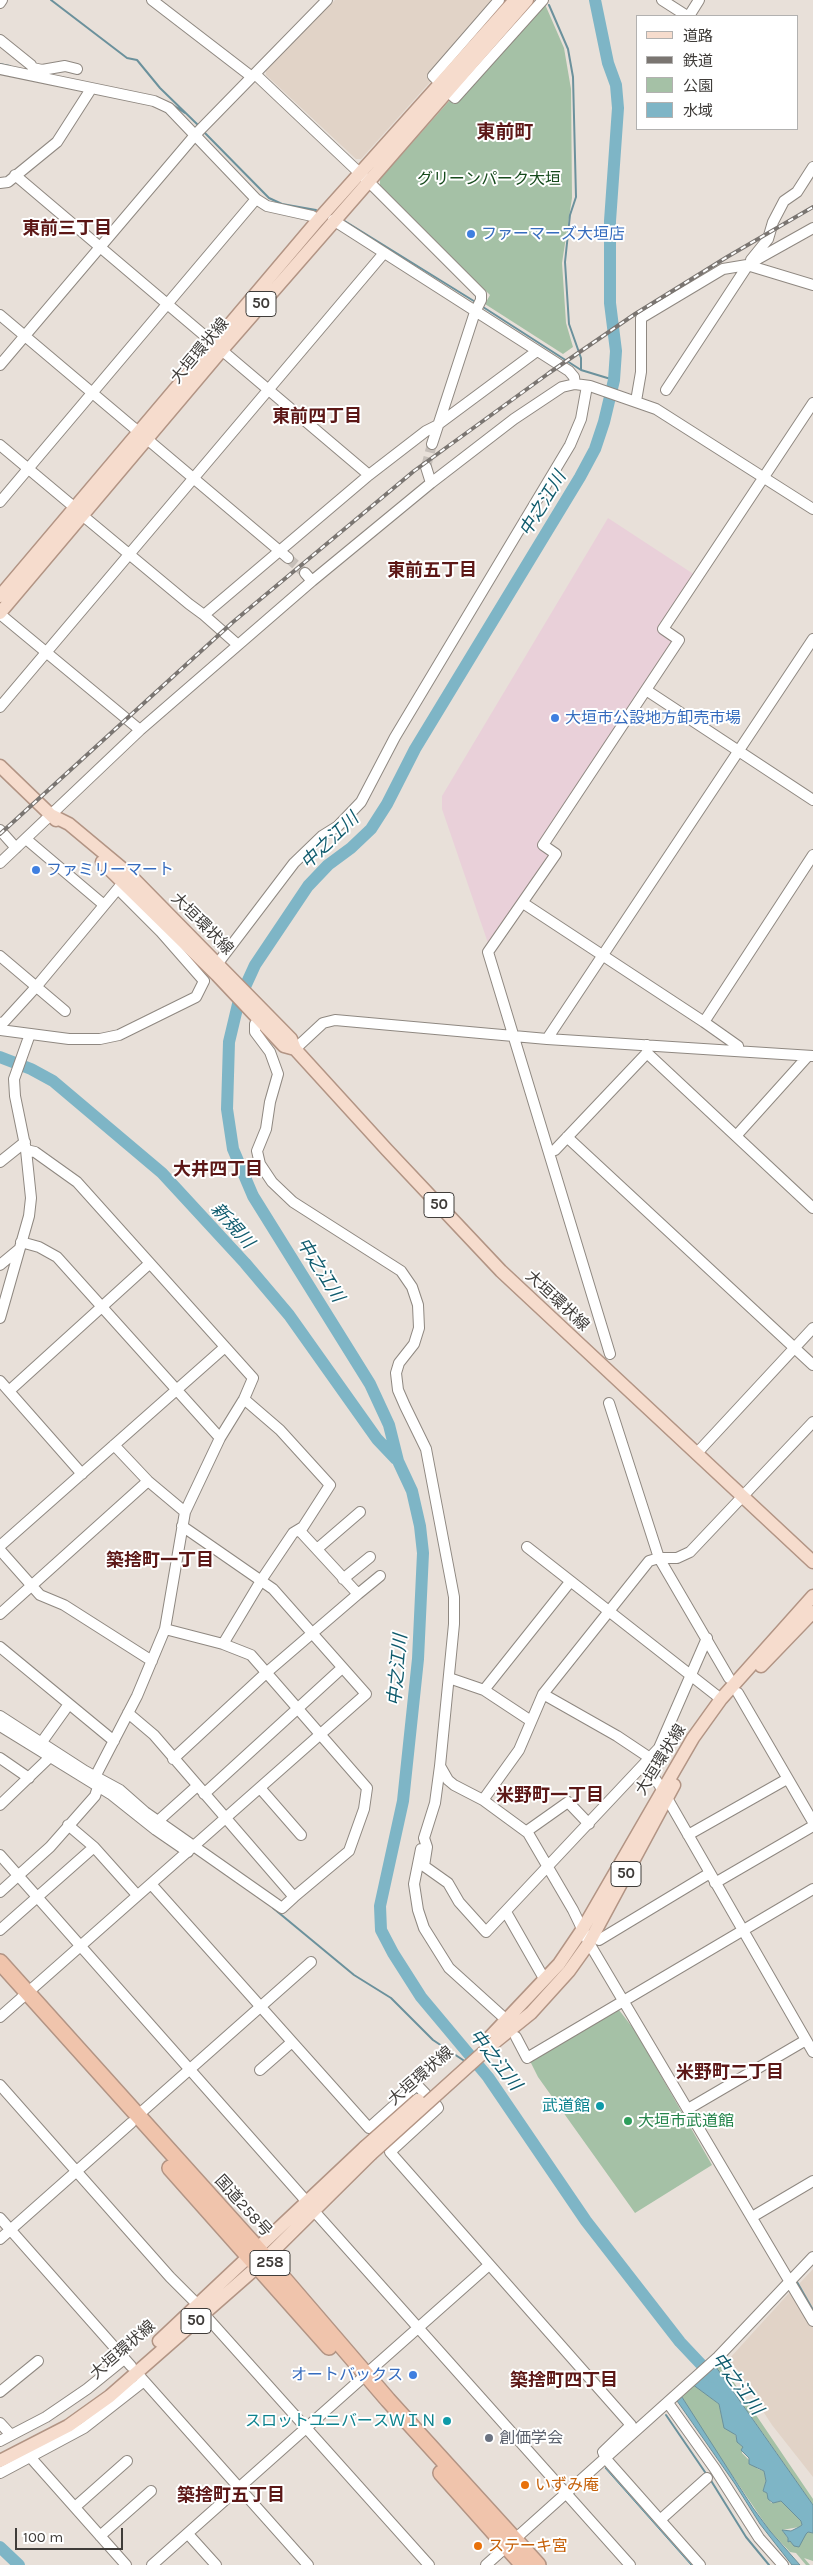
<!DOCTYPE html>
<html>
<head>
<meta charset="utf-8">
<style>
	body { margin:0 }
	#map { position:relative; width:813px; height:2565px; overflow:hidden; background:#e8e0d9; font-family:Karla,"Noto Sans JP",sans-serif }
	canvas { display:block }
	.legend { position:absolute; left:636px; top:15px; width:162px; height:115px; box-sizing:border-box; background:#fff; border:1px solid #b2b1b0; margin:0; padding:6px 9px; list-style:none; font-size:15px; color:#3f3c39 }
	.legend li { display:flex; align-items:center; gap:10px; height:25px }
	.legend b { width:25px; border:1px solid #b2b1b0 }
	.scale { position:absolute; left:15px; top:2528px; width:108px; height:22px; box-sizing:border-box; border:2px solid #3f3c39; border-top:0; padding-left:6px; font-size:15px; line-height:18px; white-space:nowrap; color:#3f3c39; -webkit-text-stroke:4px #fff; paint-order:stroke }
</style>
</head>
<body>
<div id="map">
<canvas width="813" height="2565"></canvas>
<ul class="legend">
<li><b style="height:6px;background:#f6dccd"></b>道路</li>
<li><b style="height:6px;background:#7a7571"></b>鉄道</li>
<li><b style="height:14px;background:#a5c1a6"></b>公園</li>
<li><b style="height:14px;background:#7eb5c6"></b>水域</li>
</ul>
<div class="scale">100 m</div>
</div>
<script>
const g = document.querySelector('canvas').getContext('2d');
g.lineJoin = 'round';
function fillPath(path, color) { g.fillStyle = color; g.fill(path, 'evenodd'); }
const toPath = rows => new Path2D(rows.map(r => 'M' + r).join(''));
function strokePath(path, color, width, dash) { g.strokeStyle = color; g.lineWidth = width; g.lineCap = dash ? 'butt' : 'round'; g.setLineDash(dash || []); g.stroke(path); }
function label(font, color, halo, rows, align = 'center') {
  g.font = font + ' Karla,"Noto Sans JP",sans-serif'; g.lineWidth = 4; g.setLineDash([]); g.textBaseline = 'middle'; g.strokeStyle = halo; g.fillStyle = color; for (const [text, x, y, turn = 0] of rows) {
    g.save(); g.translate(x, y); g.rotate((+turn || 0) * Math.PI / 180); g.textAlign = isNaN(turn) ? turn : align; if (halo) g.strokeText(text, 0, 0); g.fillText(text, 0, 0); g.restore();
  }
}
fillPath(toPath([
	[608,518,695,575,658,629,674,640,538,844,551,853,489,946,442,809,442,796]
]), '#e9d0d9');
fillPath(toPath([
	[335,0,492,0,428,77,431,81,361,159,356,159,266,75,266,70],
	[813,2269,813,2309,799,2284],
	[791,2291,813,2328,813,2477,772,2425,729,2359]
]), '#e1d3c7');
fillPath(toPath([
	[544,2,564,48,571,89,572,198,562,263,566,323,573,347,563,354,485,304,490,295,380,185,380,179,450,100,454,104],
	[619,2010,636,2032,712,2165,635,2213,538,2077,530,2061],
	[720,2362,813,2499,813,2505,716,2366],
	[694,2385,719,2404,722,2417,736,2436,737,2441,743,2447,742,2453,758,2469,764,2471,766,2481,763,2491,767,2493,771,2503,781,2501,801,2520,802,2525,799,2527,782,2530,789,2540,808,2532,813,2533,813,2561,804,2558,810,2565,806,2565,796,2553,790,2552,770,2531,703,2432,682,2397]
]), '#a5c1a6');
const water = toPath([
	[714,2364,813,2505,813,2533,808,2532,806,2534,799,2547,794,2546,790,2541,788,2542,788,2538,782,2530,791,2531,799,2527,802,2525,801,2521,781,2501,773,2503,768,2499,767,2493,763,2491,766,2481,764,2471,749,2464,749,2458,741,2450,743,2447,737,2442,736,2435,724,2428,719,2404,692,2384,714,2364],
	[680,2394,753,2508,770,2531,800,2565,792,2565,760,2524,735,2484,675,2398,680,2394],
	[608,2467,695,2565,691,2565,605,2468,608,2467]
]);
fillPath(water, '#7eb5c6');
strokePath(water, '#6b919c', 1);
strokePath(toPath([
	[51,0,127,58,137,60,160,88,199,126],
	[549,5,568,49,573,77,576,197,570,215,565,262,569,324,581,358,581,370],
	[0,64,10,66],
	[170,103,185,113],
	[204,132,269,198,282,204,316,210],
	[343,220,477,303],
	[483,307,581,370,614,380],
	[273,1908,354,1975,391,1998,433,2040,466,2062],
	[474,2067,488,2077],
	[797,2282,813,2310],
	[666,2415,707,2475],
	[710,2479,746,2537,769,2565]
]), '#6b919c', 2);
strokePath(toPath([
	[595,0,608,63,616,85,618,108,610,221,610,303,616,351,614,380,604,422,595,449,580,477,415,749,387,804,371,829,351,848,328,865,308,886,255,965,239,1000,229,1042,227,1109,233,1149,253,1196,370,1384,389,1425,398,1461,412,1491,420,1526,423,1553,418,1659,403,1801,380,1906,381,1930,393,1953,421,1997,488,2077,586,2221,680,2342,713,2377],
	[0,1057,31,1069,53,1081,162,1173,245,1263,289,1315,377,1439,396,1459],
	[0,2547,19,2565]
]), '#7eb5c6', 12);
strokePath(toPath([
	[426,467,432,444],
	[288,558,305,573]
]), '#c6bfb9', 10, [10, 5]);
const minor = toPath([
	[152,0,252,77],
	[662,0,687,16],
	[0,3,2,0],
	[689,16,699,0],
	[0,40,31,65,33,68,42,70,65,66,77,69],
	[0,69,154,101,169,108,256,199,267,206,312,216,318,220],
	[255,74,368,181,481,294,481,300,475,312,432,444],
	[440,83,433,76,499,0],
	[447,91,455,98,543,0],
	[15,175,369,475],
	[0,183,8,182,57,142,91,89],
	[333,220,569,371,574,377,575,384],
	[751,260,768,239,773,222,784,201,797,192,813,167],
	[747,265,813,285],
	[0,315,288,558],
	[0,365,196,134,327,0],
	[666,390,748,265],
	[636,401,641,372,641,318,723,269,747,265,813,228],
	[0,445,74,507],
	[426,467,431,483],
	[0,502,256,199],
	[82,515,189,604,204,615,238,645],
	[305,573,312,581],
	[0,614,140,730],
	[204,615,369,475,426,431,436,426,537,351],
	[646,690,813,800],
	[0,707,384,253],
	[0,830,16,848],
	[26,839,104,905],
	[0,863,140,730,312,581,431,483,514,419,562,387,575,384,590,386,656,409,813,509],
	[523,903,704,1022,738,1046,739,1051],
	[0,956,65,1011],
	[218,963,294,863,322,836,338,826,361,802,395,737,570,445,581,419,587,386],
	[259,1019,255,1024,255,1032,270,1052,278,1074,270,1102,266,1129,257,1151,260,1164,272,1182,293,1202,401,1271,412,1287,418,1305,419,1328,414,1344,399,1363,396,1373,398,1390,405,1406,426,1449,454,1597,454,1624,440,1766,448,1780,454,1785,483,1800,528,1833,573,1910,589,1943,813,2321],
	[704,1022,813,855],
	[0,1023,4,1022,36,987,121,885],
	[0,1030,69,1039,100,1039,119,1035,196,997,204,981,161,932,118,889],
	[547,1039,813,639],
	[647,1045,647,1053,813,1208],
	[295,1049,323,1023,335,1020,547,1039,813,1056],
	[736,1136,808,1056],
	[567,1137,813,1365],
	[549,1152,555,1150,647,1053],
	[0,1162,25,1142],
	[21,1242,39,1247,57,1257,220,1438],
	[0,1265,18,1250],
	[0,1318,29,1216,31,1198,26,1150,15,1096,14,1079,30,1034],
	[610,1354,488,952,556,854,543,845,679,640,663,629,813,403],
	[0,1381,82,1474],
	[9,1391,149,1264],
	[609,1403,659,1558,729,1678],
	[114,1445,148,1481,185,1512],
	[697,1453,813,1328],
	[299,1530,358,1594,380,1576],
	[0,1546,225,1347],
	[527,1547,721,1699],
	[317,1549,360,1512],
	[0,1550,40,1595,64,1605,152,1661],
	[343,1579,370,1557],
	[0,1614,148,1481],
	[165,1629,223,1644,262,1579,293,1533,303,1527,330,1485,280,1430,244,1399],
	[223,1644,251,1655,367,1788,364,1809,349,1851,294,1897],
	[0,1647,114,1741],
	[449,1678,484,1690,531,1721],
	[484,1690,570,1582],
	[738,1693,813,1822],
	[543,1694,617,1736,650,1758],
	[0,1716,85,1771,120,1790,145,1812,282,1908,294,1897,154,1735,128,1713],
	[0,1726,112,1795,156,1830,188,1852],
	[39,1746,69,1704],
	[0,1758,29,1778],
	[173,1759,266,1673,358,1594],
	[645,1764,662,1789],
	[440,1766,435,1803,424,1838,427,1847,424,1866,448,1883,459,1902,486,1932,659,1748,707,1638],
	[260,1788,301,1835],
	[204,1794,342,1668],
	[667,1798,813,2052],
	[483,1800,519,1750,543,1694,649,1561,659,1558,677,1558,690,1552,813,1422],
	[0,1805,50,1757],
	[158,1821,196,1787],
	[68,1825,94,1847,137,1895],
	[527,1831,568,1802,589,1824],
	[688,1835,787,1779],
	[421,1849,414,1884,418,1910,424,1928,449,1968,501,2015],
	[0,1855,307,2202],
	[715,1883,813,1826],
	[151,1884,369,2128,417,2085,437,2106,438,2108,390,2152,631,2425,603,2452,606,2459,700,2565],
	[0,1892,50,1847,95,1796,98,1787,96,1775,137,1696,165,1629,185,1512,220,1438,244,1399,253,1378,77,1182,35,1152,26,1150],
	[506,1912,542,1975],
	[0,1930,94,1847],
	[599,1940,710,1873],
	[0,2017,366,1694,273,1589,182,1526],
	[516,2037,527,2058,813,1889],
	[260,2070,292,2042],
	[0,2085,170,2277,198,2305],
	[688,2109,806,2040],
	[137,2116,311,1962],
	[314,2211,630,2565],
	[752,2217,813,2181],
	[0,2218,131,2366],
	[0,2239,131,2123],
	[204,2314,429,2565],
	[136,2372,308,2565],
	[366,2374,489,2265],
	[0,2392,38,2361],
	[668,2403,715,2469,759,2538,783,2565],
	[0,2423,11,2435],
	[0,2441,46,2417,87,2389,124,2359],
	[31,2458,126,2565],
	[0,2473,84,2428,144,2381],
	[75,2507,127,2461],
	[660,2520,707,2478],
	[188,2534,216,2565],
	[100,2536,151,2491],
	[152,2565,360,2380],
	[486,2565,718,2357,813,2257]
]);
const major = toPath([
	[0,596,318,220,515,0],
	[0,613,222,350,527,0],
	[0,766,56,820],
	[51,815,69,824,129,874,291,1039,295,1049,387,1150,501,1271,813,1562],
	[102,862,217,975,284,1046,295,1049],
	[761,1666,813,1612],
	[490,2037,559,1964,582,1930,693,1738,721,1699,813,1596],
	[495,2042,531,2013,569,1971,589,1943,674,1785],
	[159,2341,365,2147],
	[0,2461,68,2426,110,2396,257,2267,371,2154]
]);
const highway = toPath([
	[0,1962,266,2258,388,2400,538,2565],
	[170,2168,329,2347],
	[441,2473,523,2565]
]);
strokePath(minor, '#8f8881', 12);
strokePath(major, '#b29484', 15);
strokePath(highway, '#b29484', 18);
strokePath(minor, '#fff', 10);
strokePath(major, '#f6dccd', 12);
strokePath(highway, '#f0c4ac', 15);
const rail = toPath([
	[0,834,233,622,414,471,549,373,635,314,727,257,813,207]
]);
strokePath(rail, '#7a7571', 4);
strokePath(rail, '#fff', 2, [5.5]);
const majorBridge = toPath([
	[365,2147,418,2100],
	[371,2154,495,2042]
]);
strokePath(majorBridge, '#b29484', 15, []);
strokePath(majorBridge, '#f6dccd', 12);
for (const [x, y, r, color] of [
	[471,234,5,"#3f7fe0"],
	[555,718,5,"#3f7fe0"],
	[36,870,5,"#3f7fe0"],
	[600,2106,5,"#0f9aa8"],
	[628,2121,5,"#2e9e5b"],
	[413,2375,5,"#3f7fe0"],
	[447,2421,5,"#0f9aa8"],
	[489,2438,5,"#6b7280"],
	[525,2485,5,"#e8710a"],
	[478,2546,5,"#e8710a"]
]) { const dot = new Path2D(); dot.arc(x, y, r, 0, 2 * Math.PI); g.fillStyle = color; g.fill(dot); strokePath(dot, '#fff', 2); }
for (const [x, y, w] of [
	[261,304,30],
	[439,1205,30],
	[626,1874,30],
	[270,2263,40],
	[196,2321,30]
]) { const box = new Path2D(); box.roundRect(x - w / 2, y - 12.5, w, 25, 4); g.fillStyle = '#fff'; g.fill(box); strokePath(box, '#3f3c39', 1); }
label('bold 15px', '#3f3c39', null, [
	["50",261,304],
	["50",439,1205],
	["50",626,1874],
	["258",270,2263],
	["50",196,2321]
]);
label('16px', '#164a1c', '#fff', [
	["グリーンパーク大垣",489,179]
]);
label('16px', '#366cbe', '#fff', [
	["ファーマーズ大垣店",481,234],
	["大垣市公設地方卸売市場",565,718],
	["ファミリーマート",46,870],
	["オートバックス",403,2375,"right"]
], 'left');
label('16px', '#3f3c39', '#fff', [
	["大垣環状線",200,351,-50],
	["大垣環状線",202,924,45],
	["大垣環状線",557,1301,43],
	["大垣環状線",661,1760,-58],
	["大垣環状線",421,2076,-41],
	["国道258号",243,2206,48],
	["大垣環状線",123,2350,-41]
]);
label('16px', '#0d838f', '#fff', [
	["武道館",590,2106],
	["スロットユニバースＷＩＮ",437,2421]
], 'right');
label('16px', '#27864d', '#fff', [
	["大垣市武道館",638,2121]
], 'left');
label('16px', '#5b616d', '#fff', [
	["創価学会",499,2438]
], 'left');
label('16px', '#c56008', '#fff', [
	["いずみ庵",535,2485],
	["ステーキ宮",488,2546]
], 'left');
label('bold 18px', '#5c1716', '#fff', [
	["東前三丁目",67,229],
	["東前四丁目",317,417],
	["東前五丁目",432,571],
	["大井四丁目",218,1170],
	["築捨町一丁目",160,1561],
	["米野町一丁目",550,1796],
	["米野町二丁目",730,2073],
	["築捨町四丁目",564,2381],
	["築捨町五丁目",231,2496]
]);
label('italic 18px', '#0f5b6d', '#fff', [
	["中之江川",543,504,-59],
	["中之江川",330,841,-44],
	["新規川",232,1226,48],
	["中之江川",320,1270,58],
	["中之江川",398,1670,-85],
	["中之江川",495,2060,52],
	["中之江川",737,2384,53]
]);
label('bold 19px', '#5c1716', '#fff', [
	["東前町",505,133]
]);
</script>
</body>
</html>
